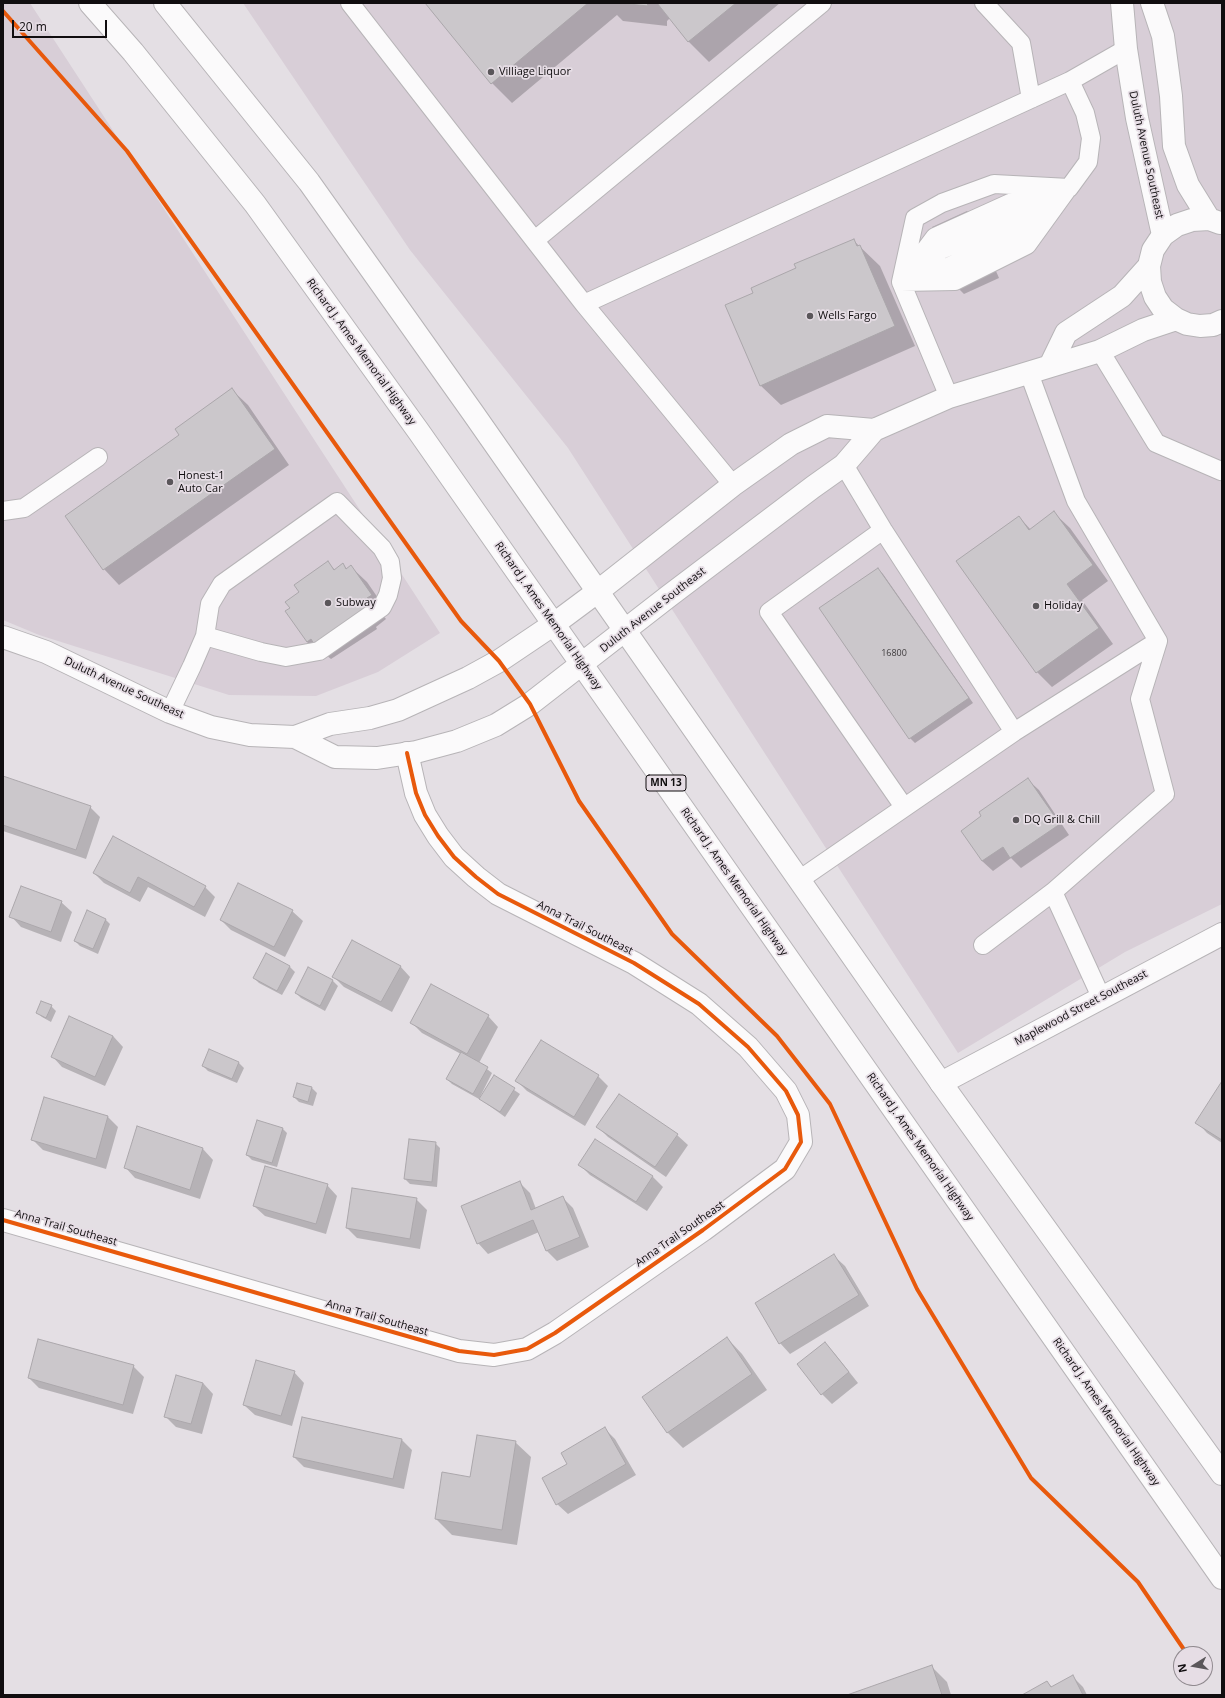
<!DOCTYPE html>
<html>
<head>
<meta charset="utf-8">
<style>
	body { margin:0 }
	#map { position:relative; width:1225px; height:1698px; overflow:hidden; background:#e4dfe4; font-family:"Open Sans",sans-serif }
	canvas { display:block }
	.frame { position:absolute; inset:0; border:4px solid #100d0f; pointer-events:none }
	.north { position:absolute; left:1173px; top:1646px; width:40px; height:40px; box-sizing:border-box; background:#e6dde5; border:1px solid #908a8f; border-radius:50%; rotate:259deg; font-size:11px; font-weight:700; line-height:16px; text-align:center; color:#100d0f }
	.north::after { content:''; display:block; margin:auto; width:14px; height:18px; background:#5a565a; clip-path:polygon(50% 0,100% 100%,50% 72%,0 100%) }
	.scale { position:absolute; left:12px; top:20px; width:95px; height:18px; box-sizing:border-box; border:2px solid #100d0f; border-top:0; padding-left:5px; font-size:12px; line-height:14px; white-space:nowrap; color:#100d0f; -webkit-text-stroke:3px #e6dde5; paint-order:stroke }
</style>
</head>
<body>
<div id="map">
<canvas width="1225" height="1698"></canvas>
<div class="frame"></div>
<div class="north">N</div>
<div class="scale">20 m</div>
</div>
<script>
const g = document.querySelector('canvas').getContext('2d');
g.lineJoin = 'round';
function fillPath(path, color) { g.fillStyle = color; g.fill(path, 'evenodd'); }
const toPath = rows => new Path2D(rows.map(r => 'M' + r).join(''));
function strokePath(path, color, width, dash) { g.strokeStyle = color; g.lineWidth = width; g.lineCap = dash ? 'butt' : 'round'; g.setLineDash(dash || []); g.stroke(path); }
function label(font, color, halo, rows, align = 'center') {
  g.font = font + ' "Open Sans",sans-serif'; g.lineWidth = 3.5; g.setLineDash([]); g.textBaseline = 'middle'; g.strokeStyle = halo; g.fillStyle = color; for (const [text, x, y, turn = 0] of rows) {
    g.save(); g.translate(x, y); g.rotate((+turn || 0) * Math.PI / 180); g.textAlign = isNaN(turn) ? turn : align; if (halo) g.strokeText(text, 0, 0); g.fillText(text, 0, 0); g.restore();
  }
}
fillPath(toPath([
	[3,3,30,3,440,633,378,672,316,696,229,695,39,635,3,620],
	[243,3,1222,3,1222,904,1125,952,958,1053,568,448,410,250]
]), '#d8ced7');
fillPath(toPath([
	[426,3,780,3,709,62,689,42,670,18,667,21,667,26,623,21,617,15,512,103,492,83],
	[967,211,972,216,999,278,964,294,959,289,932,227],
	[853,240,880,266,915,346,781,405,760,385,755,293,797,268],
	[232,390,248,405,289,465,119,585,104,569,180,435],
	[1054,513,1070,528,1108,581,1082,600,1113,644,1052,687,1037,672,1019,517,1031,530],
	[328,563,335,570,343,564,347,569,351,567,367,582,387,611,382,614,386,619,376,627,377,629,331,659,326,655,323,657,307,642,291,608,301,593],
	[878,569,883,574,973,703,915,743,910,738],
	[3,777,90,807,100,817,86,859,3,831],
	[1028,780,1039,790,1069,835,1021,868,1011,858,993,871,982,861],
	[113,837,205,887,215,897,205,917,148,887,140,902,104,883,94,873],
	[61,902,72,912,61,942,21,927,11,916],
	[292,911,303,921,285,957,231,930,221,920],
	[105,919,110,924,98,954,80,946,75,941],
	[267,954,290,967,295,972,282,995,259,983,254,978],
	[400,966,410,977,392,1012,344,987,334,977],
	[308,968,333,981,338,986,325,1011,301,998,296,993],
	[51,1006,56,1011,51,1022,42,1017,37,1012],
	[488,1016,498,1027,479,1063,492,1073,479,1099,452,1084,447,1079,461,1054,422,1033,411,1022],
	[113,1036,123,1047,105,1086,62,1067,52,1056],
	[209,1050,239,1063,244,1068,237,1083,208,1071,203,1066],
	[598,1076,608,1086,585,1126,527,1091,517,1081],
	[495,1077,520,1094,505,1117,480,1099],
	[1222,1083,1222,1143,1207,1133,1197,1122],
	[298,1084,312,1088,317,1093,313,1106,299,1102,294,1097],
	[45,1098,108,1117,118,1127,106,1169,43,1150,32,1139],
	[598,1127,677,1135,688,1145,666,1177,608,1137],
	[138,1128,203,1149,213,1160,200,1199,135,1178,125,1167],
	[282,1128,287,1133,277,1167,252,1160,247,1155],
	[435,1143,440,1148,437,1187,410,1184,405,1179],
	[580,1165,653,1177,663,1187,647,1211,590,1175],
	[520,1183,530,1193,536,1209,563,1198,573,1208,589,1247,557,1261,547,1251,539,1232,488,1254,478,1243],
	[327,1185,337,1196,326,1234,265,1216,254,1206],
	[416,1199,427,1210,420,1249,357,1238,347,1228],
	[834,1256,845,1266,869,1306,790,1354,780,1343,756,1304],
	[727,1338,742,1354,767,1390,683,1448,668,1433,643,1397],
	[825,1343,835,1354,858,1383,832,1404,822,1394],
	[133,1366,144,1377,133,1414,39,1388,29,1378],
	[294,1372,304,1383,292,1426,255,1415,244,1405],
	[203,1383,213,1394,202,1434,176,1427,165,1416],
	[605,1429,615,1439,636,1475,568,1514,557,1504],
	[402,1440,412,1450,404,1489,304,1467,294,1457],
	[515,1442,531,1457,517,1545,452,1535,436,1519,471,1478],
	[931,1666,947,1682,951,1695,850,1695],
	[1073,1677,1083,1687,1087,1695,1024,1695,1047,1682,1052,1687]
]), '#0003');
const building = toPath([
	[425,3,588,3,491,84,425,3],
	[619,3,647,3,648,6,619,3],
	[657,3,736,3,688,42,657,3],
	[854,239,857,246,860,245,895,326,760,386,725,305,753,293,751,288,796,268,794,264,854,239],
	[232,388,275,449,103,570,65,516,179,435,175,429,232,388],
	[1054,511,1093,565,1067,584,1099,628,1036,673,956,561,1019,516,1029,530,1054,511],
	[328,561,334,570,343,563,346,569,351,565,372,595,367,598,372,604,314,644,311,639,307,642,285,611,290,608,285,602,299,592,294,585,328,561],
	[878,568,969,698,909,739,819,608,878,568],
	[3,776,91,806,76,850,3,825,3,776],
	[1028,778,1060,824,1010,858,1003,847,982,861,961,831,981,816,979,812,1028,778],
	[113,836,206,886,194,907,138,877,130,893,93,873,113,836],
	[238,883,293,910,274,947,220,920,238,883],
	[21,886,62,901,51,932,9,917,21,886],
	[87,910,106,919,93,949,74,941,87,910],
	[352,940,401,966,381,1002,332,977,352,940],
	[266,953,290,966,277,991,253,978,266,953],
	[308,967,333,980,320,1006,295,993,308,967],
	[431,984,489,1015,467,1054,410,1023,431,984],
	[41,1001,52,1005,46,1018,36,1013,41,1001],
	[69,1016,113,1036,95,1077,51,1057,69,1016],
	[541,1040,599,1075,574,1117,515,1081,541,1040],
	[209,1049,239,1062,232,1079,202,1066,209,1049],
	[461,1052,488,1067,473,1094,446,1079,461,1052],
	[494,1075,515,1088,500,1112,479,1099,494,1075],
	[1222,1081,1222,1140,1195,1123,1222,1081],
	[297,1083,312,1087,308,1102,293,1097,297,1083],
	[619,1094,678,1134,655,1167,596,1127,619,1094],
	[44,1097,108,1116,96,1159,31,1140,44,1097],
	[257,1120,283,1128,272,1163,246,1155,257,1120],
	[137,1126,203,1148,190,1190,124,1168,137,1126],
	[409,1139,436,1142,432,1182,404,1179,409,1139],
	[595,1139,653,1176,636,1202,578,1165,595,1139],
	[265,1166,328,1184,316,1224,253,1206,265,1166],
	[520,1181,531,1210,563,1196,580,1237,546,1251,533,1220,477,1244,461,1206,520,1181],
	[352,1188,417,1198,410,1239,346,1228,352,1188],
	[834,1254,859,1295,779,1344,755,1303,834,1254],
	[727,1337,752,1374,667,1433,642,1397,727,1337],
	[38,1339,134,1365,123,1405,28,1378,38,1339],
	[825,1342,849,1372,821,1395,797,1364,825,1342],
	[256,1360,295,1371,281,1416,243,1405,256,1360],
	[176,1375,203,1383,191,1424,164,1417,176,1375],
	[302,1417,402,1439,393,1479,293,1457,302,1417],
	[605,1427,626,1464,556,1505,542,1478,567,1464,561,1453,605,1427],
	[477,1435,516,1441,502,1530,435,1519,442,1472,470,1477,477,1435],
	[932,1665,942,1695,847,1695,932,1665],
	[1073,1675,1083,1695,1022,1695,1047,1681,1051,1687,1073,1675]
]);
fillPath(building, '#cbc7cb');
strokePath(building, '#aba7ab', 1);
const lane = toPath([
	[350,3,584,304],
	[984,3,1021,43,1031,99],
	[535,240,822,3],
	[917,261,935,237,1010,203,1035,196],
	[919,276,948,267,1020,233,1038,216],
	[901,282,941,250,978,234,1069,188,1088,162,1091,138,1085,113,1070,81],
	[901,282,955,281,1027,245,1066,191],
	[1100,351,1156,443,1221,471,1222,470],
	[949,397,901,282,915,218,942,203,994,184,1069,188],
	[733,485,584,304,1070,81,1126,49],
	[3,511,24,508,98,457],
	[883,530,769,612,904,807],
	[170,712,192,666,205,636,210,604,222,584,337,502,382,548,390,562,392,578,388,595,382,607,319,651,286,657,261,652,205,636],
	[1014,732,1158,641,1076,501,1029,373],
	[799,880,1014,732,883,530,844,465],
	[983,945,1053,892],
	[1101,997,1053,892,1165,794,1140,699,1158,641]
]);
const street = toPath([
	[941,1083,1222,934],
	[3,1220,459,1351,494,1355,527,1349,555,1333,703,1230,785,1169,801,1142,798,1115,786,1091,748,1047,699,1004,634,963,498,894,476,877,454,857,438,836,425,815,416,793,407,753]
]);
const secondary = toPath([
	[1122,3,1126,49,1137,118,1163,235],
	[1152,3,1163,36,1171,96,1174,146,1188,185,1209,219],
	[1220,223,1209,219,1192,220,1177,225,1163,235,1153,250,1149,266,1150,282,1155,297,1163,309,1176,319,1187,324,1200,326,1213,325,1222,321],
	[1050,366,1066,333,1122,296,1149,266],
	[3,637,46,652,170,712,211,727,250,735,295,737,335,757,377,758,416,752,457,741,496,725,530,704,669,596,813,487,844,465,874,430,949,397,1100,351,1143,330,1176,319],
	[295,737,330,724,370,718,398,710,468,678,499,661,554,624,597,592,733,485,791,444,827,426,874,430]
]);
const primary = toPath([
	[90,3,133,52,255,204,419,432,1222,1578],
	[165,3,309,182,473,413,941,1083,1222,1474]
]);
strokePath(lane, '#b7b4b7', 20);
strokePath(street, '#b7b4b7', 24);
strokePath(secondary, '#b7b4b7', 24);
strokePath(primary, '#b7b4b7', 24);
strokePath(lane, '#fbfafb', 18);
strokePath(street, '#fbfafb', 22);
strokePath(secondary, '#fbfafb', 22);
strokePath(primary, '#fbfafb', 22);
strokePath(toPath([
	[3,11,127,151,461,621,499,661,530,704,579,801,672,934,777,1036,830,1104,917,1289,1031,1478,1138,1582,1187,1654],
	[3,1220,459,1351,494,1355,527,1349,555,1333,703,1230,785,1169,801,1142,798,1115,786,1091,748,1047,699,1004,634,963,498,894,476,877,454,857,438,836,425,815,416,793,407,753]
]), '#e8590c', 4);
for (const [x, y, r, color] of [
	[491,72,4,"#5a565a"],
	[810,316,4,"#5a565a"],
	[170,482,4,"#5a565a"],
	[328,603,4,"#5a565a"],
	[1036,606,4,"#5a565a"],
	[1016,820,4,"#5a565a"]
]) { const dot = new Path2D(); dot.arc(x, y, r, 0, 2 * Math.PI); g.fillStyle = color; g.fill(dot); strokePath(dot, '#e6dde5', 1.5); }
label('9px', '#3f3c3e', null, [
	["16800",894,653]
]);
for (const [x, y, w] of [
	[666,783,40]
]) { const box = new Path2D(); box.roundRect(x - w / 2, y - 8, w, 16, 3); g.fillStyle = '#e6dde5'; g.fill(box); strokePath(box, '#100d0f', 1); }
label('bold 10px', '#100d0f', null, [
	["MN 13",666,783]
]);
label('11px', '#100d0f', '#e6dde5', [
	["Villiage Liquor",499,72],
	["Wells Fargo",818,316],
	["Honest-1",178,476],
	["Auto Car",178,489],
	["Subway",336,603],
	["Holiday",1044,606],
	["DQ Grill & Chill",1024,820]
], 'left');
label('11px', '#100d0f', '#e6dde5', [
	["Duluth Avenue Southeast",1146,155,78],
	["Richard J. Ames Memorial Highway",361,352,54],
	["Duluth Avenue Southeast",653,610,-38],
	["Richard J. Ames Memorial Highway",548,616,55],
	["Duluth Avenue Southeast",124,688,25],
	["Richard J. Ames Memorial Highway",734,882,55],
	["Anna Trail Southeast",585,928,27],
	["Maplewood Street Southeast",1081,1008,-28],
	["Richard J. Ames Memorial Highway",920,1147,55],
	["Anna Trail Southeast",66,1228,16],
	["Anna Trail Southeast",680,1234,-35],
	["Anna Trail Southeast",377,1318,16],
	["Richard J. Ames Memorial Highway",1106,1412,55]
]);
</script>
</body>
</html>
